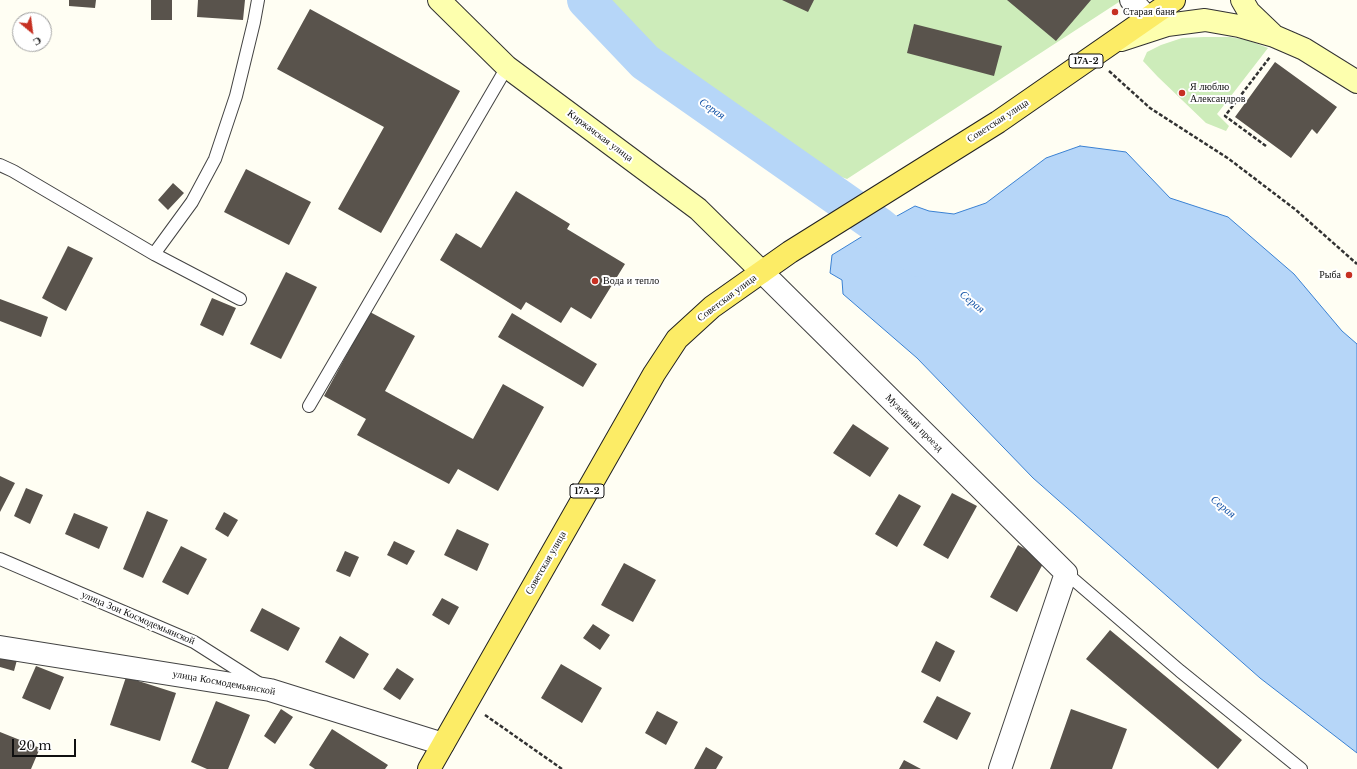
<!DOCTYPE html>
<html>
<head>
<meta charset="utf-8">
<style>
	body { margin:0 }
	#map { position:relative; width:1357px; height:769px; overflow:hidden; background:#fffef3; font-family:"Libre Baskerville",serif }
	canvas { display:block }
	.north { position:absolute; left:12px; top:12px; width:40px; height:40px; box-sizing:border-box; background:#fff; border:1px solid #9f9f9f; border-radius:50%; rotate:151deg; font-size:11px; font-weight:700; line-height:16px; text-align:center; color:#101010 }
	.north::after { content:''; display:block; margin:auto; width:14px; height:18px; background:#c63022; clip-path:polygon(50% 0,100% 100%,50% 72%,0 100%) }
	.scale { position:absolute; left:12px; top:739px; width:64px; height:18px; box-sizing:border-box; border:2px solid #101010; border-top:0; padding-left:5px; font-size:12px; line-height:14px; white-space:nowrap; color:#101010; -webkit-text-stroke:3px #fff; paint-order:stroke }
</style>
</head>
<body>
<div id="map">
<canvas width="1357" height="769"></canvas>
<div class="north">С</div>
<div class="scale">20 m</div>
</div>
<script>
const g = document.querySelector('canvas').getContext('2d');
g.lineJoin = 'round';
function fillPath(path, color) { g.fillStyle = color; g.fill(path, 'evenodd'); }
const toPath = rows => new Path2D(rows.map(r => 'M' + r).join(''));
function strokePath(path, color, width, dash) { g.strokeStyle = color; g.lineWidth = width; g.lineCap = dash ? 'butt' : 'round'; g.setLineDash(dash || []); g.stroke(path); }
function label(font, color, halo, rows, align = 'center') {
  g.font = font + ' "Libre Baskerville",serif'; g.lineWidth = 4; g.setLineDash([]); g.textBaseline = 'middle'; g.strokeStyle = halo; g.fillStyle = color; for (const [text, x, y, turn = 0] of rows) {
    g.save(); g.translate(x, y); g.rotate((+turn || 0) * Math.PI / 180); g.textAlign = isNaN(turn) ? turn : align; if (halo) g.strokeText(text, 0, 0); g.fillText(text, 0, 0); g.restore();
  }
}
fillPath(toPath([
	[602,0,1122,0,847,179,773,152,681,72],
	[1204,37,1230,37,1247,40,1268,48,1217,114,1229,126,1226,131,1206,123,1158,77,1143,61,1147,52,1161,45,1182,38]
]), '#cdecba');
const water = toPath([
	[1080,146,1126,152,1170,198,1228,217,1294,274,1342,331,1357,344,1357,753,1260,678,1033,478,917,358,843,294,842,280,830,273,832,255,879,226,915,206,929,211,954,214,986,203,1046,158,1080,146]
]);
fillPath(water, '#b6d6f8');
strokePath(water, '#3a81d2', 1);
strokePath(toPath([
	[586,0,645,62,879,226,919,258]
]), '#b6d6f8', 38);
fillPath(toPath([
	[69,0,96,0,95,8,69,6],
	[151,0,172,0,172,20,151,20],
	[198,0,245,0,243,20,197,17],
	[782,0,814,0,808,12],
	[1007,0,1091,0,1056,41],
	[310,9,460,91,381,233,338,209,384,127,277,69],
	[914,24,1002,46,994,76,907,53],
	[1275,62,1337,107,1317,134,1312,129,1291,158,1235,117],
	[246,169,311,202,289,245,224,212],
	[173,183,184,193,168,210,158,200],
	[516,191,570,224,567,229,625,264,591,319,571,307,561,323,526,302,521,310,440,260,456,233,481,248],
	[68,246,93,258,66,311,42,298],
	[286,272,317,287,281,359,250,344],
	[212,298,236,308,223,336,200,325],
	[0,299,48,317,41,337,0,321],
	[370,312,415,336,385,391,473,439,503,384,544,407,498,491,458,469,449,484,357,435,366,419,324,396],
	[512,313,597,364,583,387,498,337],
	[853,424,889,448,870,477,833,453],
	[0,476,15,483,0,512],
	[26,488,43,495,30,524,14,516],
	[952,493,977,506,948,559,923,545],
	[899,494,921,506,897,547,875,534],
	[147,511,168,520,143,578,123,569],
	[224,512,238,520,228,537,215,529],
	[74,513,108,527,99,549,65,534],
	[457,529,489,544,477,571,444,555],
	[394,541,415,551,407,565,387,555],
	[1018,545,1045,560,1017,612,990,597],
	[181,546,207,559,188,595,162,582],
	[345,551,359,557,350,577,336,571],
	[624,563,656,580,633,622,601,605],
	[442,598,459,607,449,625,432,615],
	[262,608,300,628,288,651,250,631],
	[593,624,610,635,600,650,583,638],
	[1110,630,1242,740,1218,769,1086,659],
	[340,636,369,654,354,679,325,662],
	[936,641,955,651,940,682,921,672],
	[0,655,17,660,14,671,0,667],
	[561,664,602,688,582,723,541,698],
	[36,666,64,677,50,710,22,698],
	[397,668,414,679,400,700,383,689],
	[126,677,176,693,160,741,110,725],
	[937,696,971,713,957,740,923,722],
	[216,701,250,715,228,769,207,769,191,762],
	[281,709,293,717,275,744,264,736],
	[1071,709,1127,729,1112,769,1050,769],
	[657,711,678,722,666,745,645,733],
	[332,729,388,765,385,769,315,769,309,765],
	[0,732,40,748,31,769,0,769],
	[706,747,723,757,716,769,694,769],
	[904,760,921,769,899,769]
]), '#59534c');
const lane = toPath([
	[0,165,13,171,154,254],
	[240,299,154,254,192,202,215,159,236,96,254,22,258,0],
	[309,406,507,67],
	[0,559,194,642,260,684],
	[1066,573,1180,671,1301,769]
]);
const street = toPath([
	[1131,0,1148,18],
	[762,272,1066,573,1000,769],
	[0,647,270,690,443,744]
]);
const secondary = toPath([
	[439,0,507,67,698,209,762,272],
	[1242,0,1249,12,1272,34],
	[1121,40,1167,25,1205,20,1239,26,1274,36,1304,49,1357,82]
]);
const primary = toPath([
	[429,769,654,374,677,339,712,307,790,252,998,122,1174,0]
]);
strokePath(lane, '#434343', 14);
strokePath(street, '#434343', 24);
strokePath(secondary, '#323232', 24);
strokePath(primary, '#212121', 24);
strokePath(toPath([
	[1109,71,1150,108,1229,159,1296,210,1357,264],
	[1266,146,1225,116,1270,57],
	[485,715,562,769]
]), '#323232', 2.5, [4, 2]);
strokePath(lane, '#fff', 12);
strokePath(street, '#fff', 22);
strokePath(secondary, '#fdffae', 22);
strokePath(primary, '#fcec66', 22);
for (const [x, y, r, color] of [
	[1115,12,4,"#c63022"],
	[1182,93,4,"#c63022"],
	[1349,275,4,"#c63022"],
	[595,281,4,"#c63022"]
]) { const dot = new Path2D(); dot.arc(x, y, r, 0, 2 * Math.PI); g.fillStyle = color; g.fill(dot); strokePath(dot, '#fff', 1.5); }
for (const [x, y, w] of [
	[1086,61,34],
	[587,491,34]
]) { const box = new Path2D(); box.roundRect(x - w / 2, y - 7, w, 14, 3); g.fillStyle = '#fff'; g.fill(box); strokePath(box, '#101010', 1); }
label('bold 9px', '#101010', null, [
	["17А-2",1086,61],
	["17А-2",587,491]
]);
label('10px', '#101010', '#fff', [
	["Старая баня",1123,12],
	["Я люблю",1190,87],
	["Александров",1190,99],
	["Рыба",1341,275,"right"],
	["Вода и тепло",603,281]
], 'left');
label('10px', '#101010', '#fff', [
	["Советская улица",998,121,-33],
	["Киржачская улица",600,136,37],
	["Советская улица",727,298,-37],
	["Музейный проезд",914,423,45],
	["Советская улица",546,563,-60],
	["улица Зои Космодемьянской",138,618,23],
	["улица Космодемьянской",224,683,10]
]);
label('italic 11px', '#1353a7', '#fff', [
	["Серая",712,109,35],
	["Серая",972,302,39],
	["Серая",1223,507,39]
]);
</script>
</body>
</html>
